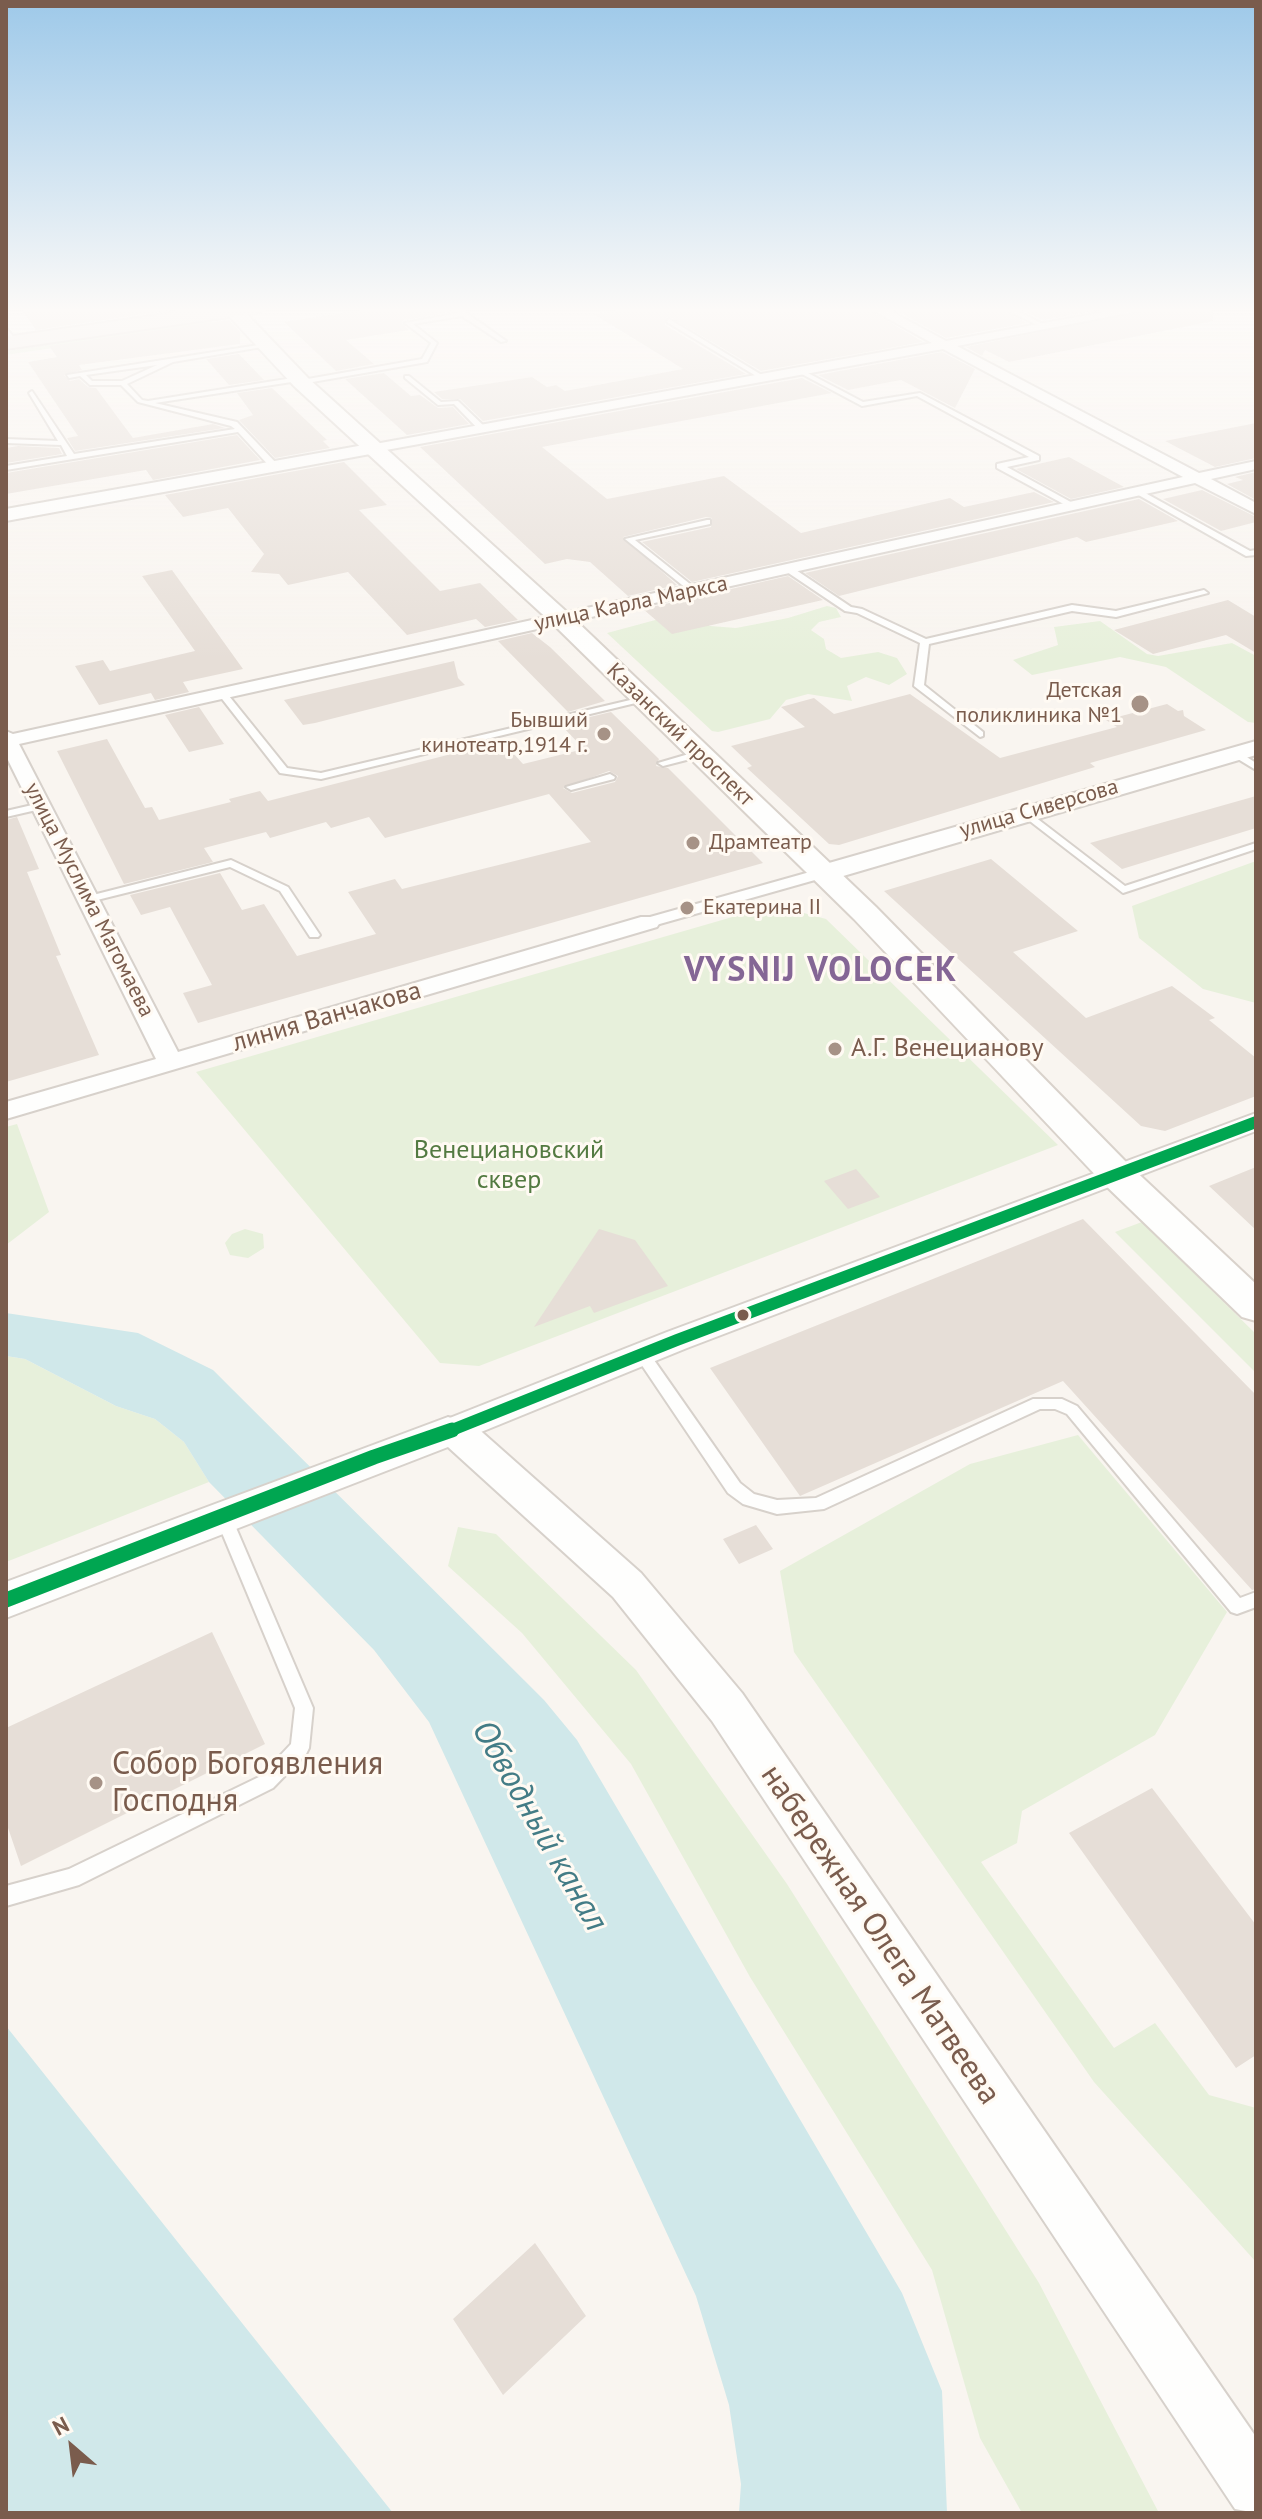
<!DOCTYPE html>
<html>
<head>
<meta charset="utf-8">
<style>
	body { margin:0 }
	#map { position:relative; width:1262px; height:2519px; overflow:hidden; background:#f9f5f0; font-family:"PT Sans",sans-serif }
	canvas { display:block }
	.frame { position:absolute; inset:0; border:8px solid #7a5c4d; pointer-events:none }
	.north { position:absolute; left:32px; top:2407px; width:80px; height:80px; -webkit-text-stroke:6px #fffaf3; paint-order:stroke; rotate:332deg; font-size:22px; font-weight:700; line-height:32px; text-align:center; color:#7a5c4d }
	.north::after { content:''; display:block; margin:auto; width:28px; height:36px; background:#7a5c4d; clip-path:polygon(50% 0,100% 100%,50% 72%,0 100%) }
</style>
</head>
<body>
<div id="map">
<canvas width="1262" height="2519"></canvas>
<div class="frame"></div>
<div class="north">N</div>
</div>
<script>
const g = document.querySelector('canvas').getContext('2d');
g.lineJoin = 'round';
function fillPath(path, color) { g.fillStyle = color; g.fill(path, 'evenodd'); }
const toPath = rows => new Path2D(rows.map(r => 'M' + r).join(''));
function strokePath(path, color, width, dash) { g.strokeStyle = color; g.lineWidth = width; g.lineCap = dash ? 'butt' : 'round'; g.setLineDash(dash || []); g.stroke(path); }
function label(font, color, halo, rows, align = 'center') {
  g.font = font + ' "PT Sans",sans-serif'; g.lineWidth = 6; g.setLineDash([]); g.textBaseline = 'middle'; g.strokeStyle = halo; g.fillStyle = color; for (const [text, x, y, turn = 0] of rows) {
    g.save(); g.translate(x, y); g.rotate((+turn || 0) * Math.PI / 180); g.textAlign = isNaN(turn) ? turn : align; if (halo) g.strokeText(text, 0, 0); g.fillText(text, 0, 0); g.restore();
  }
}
fillPath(toPath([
	[210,320,214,324,6,355,6,351],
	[827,606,836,608,841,617,819,622,811,630,824,639,826,649,841,658,878,652,897,658,907,674,889,685,866,677,847,686,852,701,808,694,786,700,770,719,718,732,712,731,607,633,685,612,692,611,710,626,736,628,788,618],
	[1100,621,1147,654,1158,656,1232,643,1256,656,1256,723,1248,722,1166,667,1120,657,1032,675,1013,660,1058,645,1054,627],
	[1256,861,1256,1003,1203,989,1139,938,1132,906],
	[774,905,826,919,1058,1145,479,1366,440,1363,196,1072],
	[17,1124,49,1212,6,1245,6,1127],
	[1142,1222,1256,1334,1256,1373,1115,1232],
	[245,1229,263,1234,264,1248,248,1258,230,1255,225,1243,232,1234],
	[6,1356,25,1359,116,1406,155,1419,184,1442,209,1482,6,1562],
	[1078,1435,1227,1612,1155,1735,1022,1811,1017,1843,981,1862,1114,2048,1155,2023,1209,2095,1256,2108,1256,2262,1094,2082,794,1652,780,1571,970,1464],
	[458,1527,496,1534,636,1670,787,1884,1039,2283,1159,2513,1022,2513,980,2438,932,2270,750,1977,631,1764,522,1633,448,1566]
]), '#e7f0db');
fillPath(toPath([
	[6,1313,138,1333,213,1370,544,1700,577,1740,902,2293,942,2391,947,2513,739,2513,741,2484,729,2405,696,2296,429,1722,374,1650,209,1482,184,1442,155,1419,116,1406,25,1359,6,1356],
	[6,2026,393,2513,6,2513]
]), '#d0e8ea');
fillPath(toPath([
	[20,307,191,307,36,330],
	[381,307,448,307,449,312,404,320,402,323,409,330,346,340,374,364,336,371,284,322],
	[635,307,864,307,923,342,761,371,668,316,665,325,746,374,483,421,460,399,442,399,434,392,532,377,547,387,556,385,565,391,683,369,594,314],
	[890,307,998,307,1027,323,946,338],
	[1017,307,1113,307,1042,320],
	[1162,307,1212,307,1213,321,1009,362,985,350,982,356,966,347],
	[229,320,240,332,240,344,79,365,82,370,64,375,70,381,79,379,88,387,96,388,133,438,213,424,225,428,75,451,67,438,78,436,28,362,57,357,49,346],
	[942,352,975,369,955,408,901,380,848,390,818,375],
	[239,354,264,380,229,385,206,359],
	[384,373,411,396,420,395,438,408,453,407,469,424,407,435,345,379],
	[802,378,832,393,542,447,607,499,724,476,801,533,950,498,964,507,1034,492,1054,502,692,582,642,542,711,527,712,518,706,517,623,537,677,585,628,596,590,562,567,559,545,564,420,447],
	[272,388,327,440,323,441,330,448,275,458,239,420,253,415,237,393],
	[1256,423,1256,458,1215,467,1165,441],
	[237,435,260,460,153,480,146,470,6,494,6,473],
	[18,446,59,448,62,454,6,463,6,448],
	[1069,457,1124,487,1071,499,1016,469],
	[344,462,387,505,359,510,440,591,480,583,518,620,485,627,476,619,407,635,348,572,288,585,279,574,251,572,264,554,228,508,183,517,165,495],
	[1256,472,1256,500,1227,484,1243,480,1235,477],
	[1202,490,1256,517,1256,522,1221,531,1163,499],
	[1139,499,1178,521,1086,542,1077,537,839,596,805,573],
	[172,570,243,669,183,682,189,692,155,700,151,693,99,705,75,666,103,660,110,671,195,651,142,576],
	[788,576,823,600,672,634,643,609],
	[1228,600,1256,617,1256,653,1226,635,1153,654,1114,630],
	[532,633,550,647,605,701,568,712,498,641],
	[454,661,458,678,465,685,315,723,303,725,284,700],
	[910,694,1000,758,1117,727,1106,720,1167,704,1178,711,1183,710,1184,716,1206,730,1090,763,1095,767,839,845,829,844,747,768,752,766,731,746,805,727,781,707,814,698,834,714],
	[199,707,224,744,189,752,165,715],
	[611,712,659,759,656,766,668,768,763,863,198,1023,183,993,212,985,170,907,141,915,130,895,220,873,242,910,264,904,297,956,376,934,348,892,395,879,402,889,591,842,549,794,385,838,369,817,331,828,326,822,270,838,266,832,204,848,213,862,124,884,57,751,107,739,145,808,152,807,159,820,231,802,229,799,260,791,268,801,502,741,523,764,584,749,560,724],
	[609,771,618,776,615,782,572,793,563,788],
	[1256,796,1256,828,1122,869,1090,843],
	[17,817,39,869,27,872,61,955,56,956,99,1055,6,1082,6,820],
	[991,859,1078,931,1013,952,1086,1018,1172,986,1215,1018,1209,1020,1256,1058,1256,1096,1165,1131,1141,1126,884,891],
	[1256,1167,1256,1230,1209,1186],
	[856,1169,880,1197,848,1209,824,1181],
	[1083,1219,1256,1395,1256,1589,1252,1590,1063,1381,800,1496,710,1368],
	[599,1229,635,1240,668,1286,594,1313,590,1306,534,1327],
	[756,1525,773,1549,739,1564,723,1539],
	[212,1632,265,1744,21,1866,6,1822,6,1728],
	[1152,1788,1256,1925,1256,2055,1236,2068,1069,1833],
	[535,2243,586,2316,503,2395,453,2319]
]), '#e6ded7');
const service = toPath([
	[451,307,458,307,506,341,501,342,462,316,413,324,437,343,427,362,301,384,298,381,155,403,237,422,278,465,278,469,272,469,238,432,6,470,6,466,67,456,61,445,6,443,6,439,58,441,29,393,32,391,74,454,235,429,231,426,138,402,121,385,90,385,80,376,69,378,67,375,265,344,268,346,173,362,127,384,142,400,148,401,299,377,302,380,422,359,431,343,405,323,458,313,451,307],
	[157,365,122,381,92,381,86,375,157,365],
	[1001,307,1010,307,1046,326,1041,327,1001,307],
	[669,319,765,377,766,378,761,379,667,322,669,319],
	[6,328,17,341,17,343,13,343,6,334,6,328],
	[800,371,804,371,863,402,920,393,1039,456,1039,460,1007,467,1078,506,1071,508,997,468,997,464,1029,457,917,396,862,406,800,373,800,371],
	[405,376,409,376,441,402,458,401,487,429,480,431,454,404,438,405,405,378,405,376],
	[1138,489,1250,551,1256,550,1256,555,1246,556,1135,493,1134,491,1138,489],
	[707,520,710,520,710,524,635,540,695,588,696,590,692,593,625,539,707,520],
	[787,568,793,568,851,607,862,609,926,639,1072,605,1116,611,1204,590,1208,593,1116,617,1072,611,929,644,924,685,983,732,983,736,980,737,914,686,920,643,857,613,845,611,787,572,787,568],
	[219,691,225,691,287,768,321,773,643,697,648,700,321,779,280,773,219,695,219,691],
	[699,751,702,752,702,756,663,766,658,763,699,751],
	[1233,752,1239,752,1256,763,1256,770,1233,756,1233,752],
	[610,774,615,777,614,779,571,790,566,787,610,774],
	[41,803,46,806,45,808,6,817,6,811,41,803],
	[1026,810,1125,886,1256,843,1256,849,1123,893,1022,815,1022,811,1026,810],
	[231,860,288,887,320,935,318,937,310,937,280,891,230,867,89,902,83,899,85,897,231,860],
	[642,1348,647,1350,740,1483,754,1494,777,1500,816,1498,1033,1399,1062,1399,1077,1406,1240,1598,1256,1592,1256,1607,1237,1614,1231,1612,1067,1414,1055,1409,1040,1409,824,1509,777,1514,743,1504,728,1493,637,1358,635,1354,637,1350,642,1348],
	[223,1509,229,1511,231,1516,313,1708,309,1748,306,1754,273,1788,79,1885,6,1906,6,1886,69,1869,261,1776,291,1744,295,1708,215,1516,217,1511,223,1509]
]);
const pedestrian = toPath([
	[824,868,829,870,829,876,649,927,641,922,643,919,824,868]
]);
const minor = toPath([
	[867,307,883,307,946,341,1131,307,1159,307,957,346,1199,473,1256,461,1256,469,1211,479,1256,503,1256,514,1195,483,19,744,178,1052,641,917,657,917,660,922,657,927,6,1119,6,1102,156,1059,6,756,6,731,13,734,1183,477,943,349,375,452,368,448,375,444,932,343,867,307],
	[1256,1113,1256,1131,687,1348,459,1441,448,1444,437,1441,433,1432,437,1423,667,1332,1256,1113]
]);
const tertiary = toPath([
	[375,443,384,448,381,452,6,521,6,509,375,443],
	[1256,741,1256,755,833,879,824,881,815,879,811,873,815,867,1256,741],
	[448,1417,474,1425,641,1573,742,1693,1256,2437,1256,2513,1235,2509,712,1721,613,1597,448,1447,6,1618,6,1582,448,1417]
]);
const secondary = toPath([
	[228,307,240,307,308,378,569,614,876,907,1128,1164,1256,1284,1256,1321,1242,1317,1102,1182,854,919,553,624,294,386,228,315,228,307]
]);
const trunk = toPath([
	[214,307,266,307,257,313,6,349,6,337,214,307]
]);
strokePath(service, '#d7d1cb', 4);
strokePath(pedestrian, '#d7d1cb', 4);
strokePath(minor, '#d7d1cb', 4);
strokePath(tertiary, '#d7d1cb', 4);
strokePath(secondary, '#d9d2cb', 4);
strokePath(trunk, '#dad1cc', 4);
fillPath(service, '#fefefd');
fillPath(pedestrian, '#fefefd');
fillPath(minor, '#fefefd');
fillPath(tertiary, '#fefefd');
fillPath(secondary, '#fefefd');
fillPath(trunk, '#f2ece8');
strokePath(toPath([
	[447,1432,677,1340,1256,1122]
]), '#00a651', 12);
strokePath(toPath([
	[6,1600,374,1457,452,1430]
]), '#00a651', 15);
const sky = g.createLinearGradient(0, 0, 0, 660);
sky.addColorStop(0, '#9ec9e9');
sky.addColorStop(0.47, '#fcfaf8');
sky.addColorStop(1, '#fcfaf800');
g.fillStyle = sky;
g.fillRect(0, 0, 1262, 660);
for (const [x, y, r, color] of [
	[1140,704,10,"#a69286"],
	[604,734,8,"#a69286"],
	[693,843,8,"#a69286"],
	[687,908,8,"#a69286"],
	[835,1049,8,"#a69286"],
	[743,1315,7,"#7a5c4d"],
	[96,1783,8,"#a69286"]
]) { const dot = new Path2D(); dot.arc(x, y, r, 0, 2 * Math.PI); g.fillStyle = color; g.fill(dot); strokePath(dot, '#fffaf3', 3); }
label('22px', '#7a5c4d', '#fffaf3', [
	["улица Карла Маркса",631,604,-12],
	["Казанский проспект",680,735,44],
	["улица Сиверсова",1039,809,-16],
	["улица Муслима Магомаева",89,900,63]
]);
label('22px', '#7a5c4d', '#fffaf3', [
	["Детская",1122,691],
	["поликлиника №1",1122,716],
	["Бывший",588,721],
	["кинотеатр,1914 г.",588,746],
	["Драмтеатр",709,843,"left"],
	["Екатерина II",703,908,"left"]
], 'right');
label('26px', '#7a5c4d', '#fffaf3', [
	["линия Ванчакова",327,1017,-16]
]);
label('26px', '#7a5c4d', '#fffaf3', [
	["А.Г. Венецианову",851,1049]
], 'left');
label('26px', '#537a41', '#fffaf3', [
	["Венециановский",509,1151],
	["сквер",509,1181]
]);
label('32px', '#7a5c4d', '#fffaf3', [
	["Собор Богоявления",112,1765],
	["Господня",112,1802]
], 'left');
label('32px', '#7a5c4d', '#fffaf3', [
	["набережная Олега Матвеева",880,1935,56]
]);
g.letterSpacing = '2px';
label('bold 34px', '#846695', '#fffaf3', [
	["VYSNIJ VOLOCEK",821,971]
]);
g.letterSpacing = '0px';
label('italic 34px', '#437c86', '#fffaf3', [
	["Обводный канал",539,1826,60]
]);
</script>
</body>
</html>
